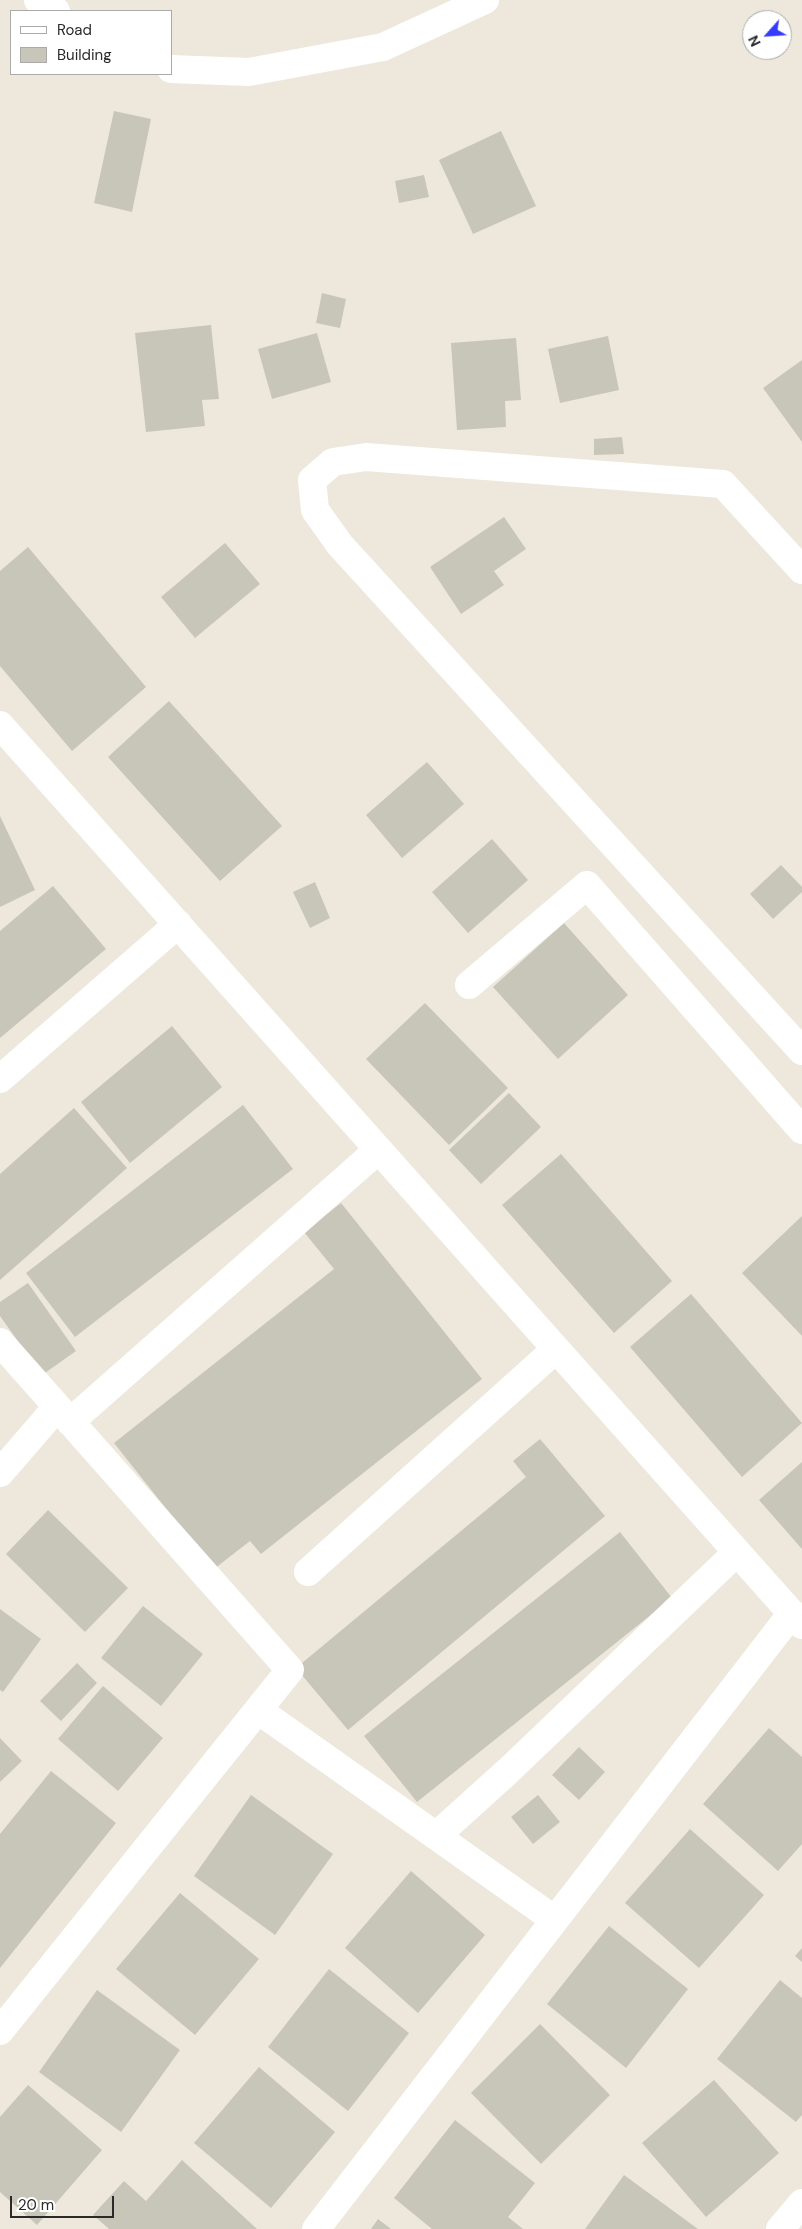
<!DOCTYPE html>
<html>
<head>
<meta charset="utf-8">
<style>
	body { margin:0 }
	#map { position:relative; width:802px; height:2229px; overflow:hidden; background:#ede8db; font-family:"DM Sans",sans-serif }
	canvas { display:block }
	.legend { position:absolute; left:10px; top:10px; width:162px; height:65px; box-sizing:border-box; background:#fff; border:1px solid #aaa; margin:0; padding:6px 9px; list-style:none; font-size:15px; color:#2a2a2a }
	.legend li { display:flex; align-items:center; gap:10px; height:25px }
	.legend b { width:25px; border:1px solid #aaa }
	.north { position:absolute; left:742px; top:10px; width:50px; height:50px; box-sizing:border-box; background:#fff; border:1px solid #aaa; border-radius:50%; rotate:244deg; font-size:14px; font-weight:700; line-height:20px; text-align:center; color:#2a2a2a }
	.north::after { content:''; display:block; margin:auto; width:18px; height:22px; background:#363cff; clip-path:polygon(50% 0,100% 100%,50% 72%,0 100%) }
	.scale { position:absolute; left:10px; top:2196px; width:104px; height:22px; box-sizing:border-box; border:2px solid #2a2a2a; border-top:0; padding-left:6px; font-size:15px; line-height:18px; white-space:nowrap; color:#2a2a2a; -webkit-text-stroke:4px #fff; paint-order:stroke }
</style>
</head>
<body>
<div id="map">
<canvas width="802" height="2229"></canvas>
<ul class="legend">
<li><b style="height:6px;background:#fff"></b>Road</li>
<li><b style="height:14px;background:#c8c6b9"></b>Building</li>
</ul>
<div class="north">N</div>
<div class="scale">20 m</div>
</div>
<script>
const g = document.querySelector('canvas').getContext('2d');
g.lineJoin = 'round';
function fillPath(path, color) { g.fillStyle = color; g.fill(path, 'evenodd'); }
const toPath = rows => new Path2D(rows.map(r => 'M' + r).join(''));
function strokePath(path, color, width, dash) { g.strokeStyle = color; g.lineWidth = width; g.lineCap = dash ? 'butt' : 'round'; g.setLineDash(dash || []); g.stroke(path); }
fillPath(toPath([
	[114,111,151,119,132,212,94,203],
	[501,131,536,206,473,234,439,160],
	[424,175,429,197,399,203,395,181],
	[322,293,346,299,340,328,316,323],
	[211,325,219,399,202,400,205,426,146,432,135,333],
	[317,333,331,382,272,399,258,349],
	[608,336,619,390,560,403,548,349],
	[516,338,521,400,505,401,506,427,457,430,451,343],
	[802,360,802,442,763,388],
	[622,437,624,454,594,455,594,439],
	[504,517,526,549,494,571,504,585,461,614,430,567],
	[225,543,260,584,195,638,161,597],
	[28,547,146,687,72,751,0,666,0,571],
	[169,701,282,826,220,881,108,757],
	[427,762,464,804,402,858,366,815],
	[0,816,35,890,0,907],
	[492,839,528,880,468,933,432,892],
	[781,865,802,887,802,892,773,919,750,894],
	[315,882,330,918,310,928,293,892],
	[53,886,106,949,0,1038,0,931],
	[564,923,628,995,558,1059,493,987],
	[425,1003,508,1088,449,1145,366,1059],
	[172,1026,222,1087,130,1163,81,1102],
	[509,1093,541,1127,481,1184,449,1150],
	[243,1105,293,1169,75,1337,26,1273],
	[74,1108,127,1168,0,1280,0,1174],
	[561,1154,672,1281,614,1333,502,1205],
	[341,1203,482,1379,261,1554,250,1541,214,1569,114,1443,334,1269,304,1232],
	[802,1216,802,1336,742,1273],
	[28,1283,76,1351,42,1375,0,1316,0,1302],
	[691,1294,802,1423,742,1477,630,1347],
	[540,1439,605,1516,348,1730,296,1668,526,1477,513,1461],
	[802,1462,802,1549,759,1500],
	[48,1510,128,1588,85,1632,6,1554],
	[620,1532,672,1598,417,1802,364,1736],
	[143,1606,203,1654,161,1706,101,1658],
	[0,1609,41,1639,3,1692,0,1690],
	[77,1663,97,1683,61,1721,40,1701],
	[103,1686,163,1738,118,1791,58,1739],
	[769,1728,802,1757,802,1844,778,1871,703,1804],
	[0,1738,22,1761,0,1782],
	[579,1747,605,1772,579,1800,552,1775],
	[51,1771,116,1823,0,1968,0,1834],
	[251,1795,333,1854,275,1935,194,1876],
	[538,1795,560,1822,533,1844,511,1817],
	[690,1829,764,1895,699,1968,625,1903],
	[411,1871,485,1935,418,2013,345,1948],
	[180,1893,259,1959,195,2035,116,1969],
	[609,1926,688,1989,626,2068,547,2004],
	[802,1948,802,1962,795,1956],
	[329,1969,409,2033,348,2111,268,2047],
	[780,1980,802,1998,802,2115,796,2122,717,2059],
	[97,1990,180,2050,121,2132,39,2072],
	[540,2024,610,2095,541,2164,471,2093],
	[259,2067,335,2132,271,2208,194,2143],
	[714,2080,779,2153,706,2217,642,2143],
	[28,2085,102,2150,37,2225,0,2192,0,2117],
	[455,2120,535,2183,508,2217,523,2229,432,2229,394,2198],
	[182,2160,257,2229,109,2229,93,2215,124,2181,146,2201],
	[624,2175,698,2229,585,2229],
	[378,2219,391,2229,371,2229]
]), '#c8c6b9');
strokePath(toPath([
	[38,0,56,11],
	[171,69,249,72,383,47,485,0],
	[802,570,723,484,366,457,333,462,312,480,315,510,340,545,802,1051],
	[0,725,802,1625],
	[469,985,587,885,802,1130],
	[0,1079,178,924],
	[0,1342,290,1670,0,2031],
	[70,1422,378,1150],
	[0,1473,57,1407],
	[308,1572,556,1349],
	[258,1710,555,1920],
	[436,1836,508,1771,736,1553],
	[316,2229,792,1613],
	[780,2229,802,2203]
]), '#fff', 28);
</script>
</body>
</html>
